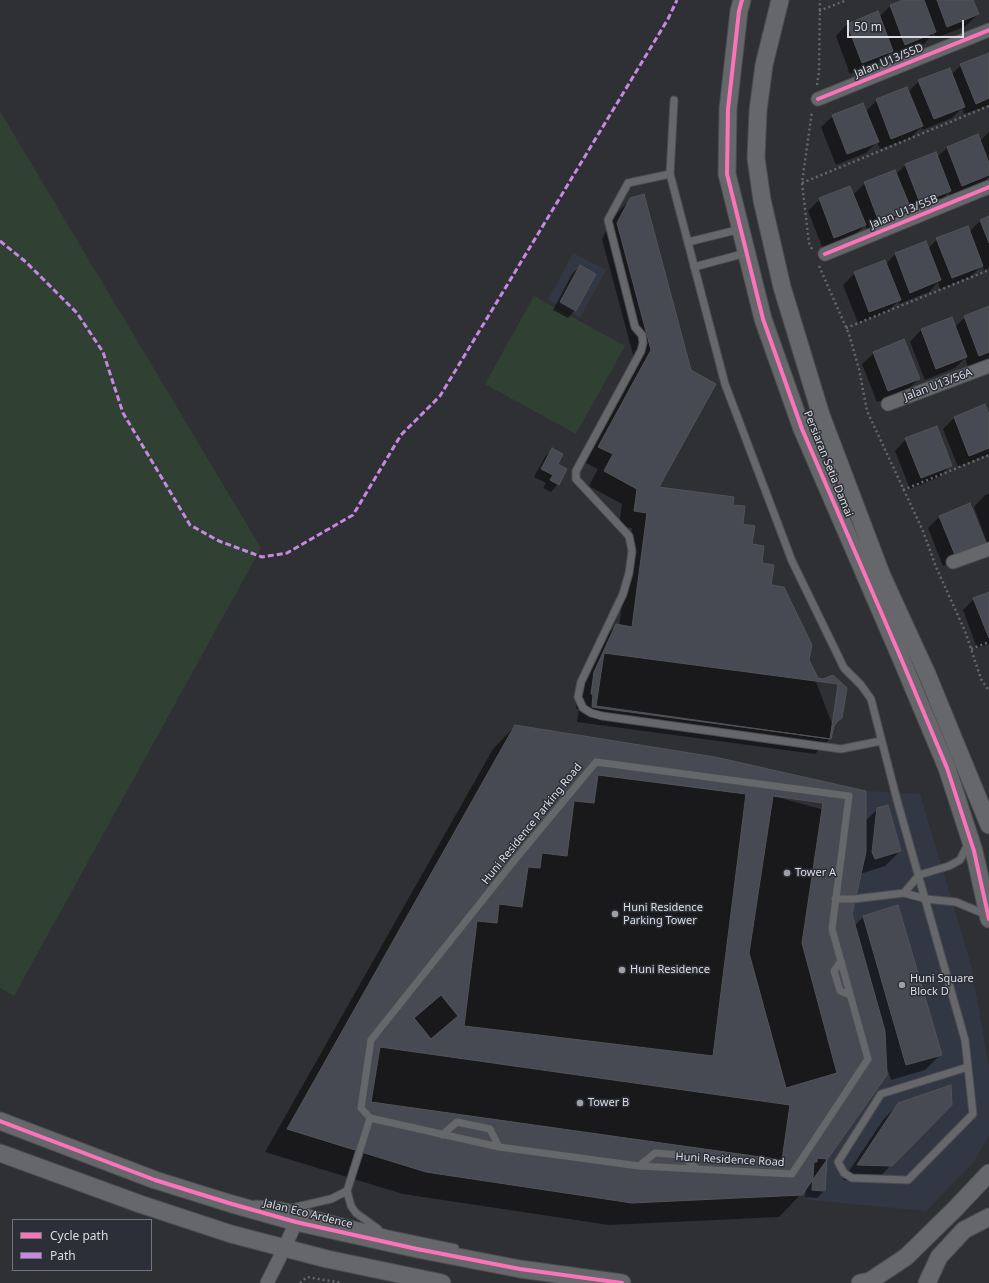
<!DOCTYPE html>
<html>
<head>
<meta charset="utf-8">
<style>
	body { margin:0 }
	#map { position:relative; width:989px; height:1283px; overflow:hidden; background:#2f3034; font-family:"Noto Sans",sans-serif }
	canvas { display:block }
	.legend { position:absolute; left:12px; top:1219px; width:140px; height:52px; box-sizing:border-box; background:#2c2f37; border:1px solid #72757c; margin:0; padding:5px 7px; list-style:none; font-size:12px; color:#dbdde3 }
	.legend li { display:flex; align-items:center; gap:8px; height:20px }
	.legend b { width:20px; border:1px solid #72757c }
	.scale { position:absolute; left:847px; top:20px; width:117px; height:18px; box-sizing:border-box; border:2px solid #dbdde3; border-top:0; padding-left:5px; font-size:12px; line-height:14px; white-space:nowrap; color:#dbdde3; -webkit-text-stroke:3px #2c2f37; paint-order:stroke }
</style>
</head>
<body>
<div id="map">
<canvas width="989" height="1283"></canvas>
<ul class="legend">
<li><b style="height:5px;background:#fb73b8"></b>Cycle path</li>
<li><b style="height:5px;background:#c787e3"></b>Path</li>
</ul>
<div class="scale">50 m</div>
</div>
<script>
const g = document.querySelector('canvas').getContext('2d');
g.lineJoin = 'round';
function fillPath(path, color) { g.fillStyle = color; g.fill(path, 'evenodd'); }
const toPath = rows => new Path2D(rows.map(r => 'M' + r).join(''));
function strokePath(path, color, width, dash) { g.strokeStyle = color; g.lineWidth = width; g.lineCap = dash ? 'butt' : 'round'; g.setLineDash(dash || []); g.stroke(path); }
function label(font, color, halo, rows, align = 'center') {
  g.font = font + ' "Noto Sans",sans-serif'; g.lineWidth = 3; g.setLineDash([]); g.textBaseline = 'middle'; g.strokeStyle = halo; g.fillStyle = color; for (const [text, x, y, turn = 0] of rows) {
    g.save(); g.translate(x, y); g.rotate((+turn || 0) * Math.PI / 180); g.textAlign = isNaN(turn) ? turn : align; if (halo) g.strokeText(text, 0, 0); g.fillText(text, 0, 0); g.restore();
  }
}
fillPath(toPath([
	[573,253,606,270,580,318,548,300],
	[866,791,920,794,971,965,989,1068,989,1135,974,1162,926,1211,810,1200,802,1195,887,1075,876,1001,852,914,863,862]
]), '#323744');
fillPath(toPath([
	[0,111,261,548,14,996,0,988],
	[534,296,625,346,576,434,485,384]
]), '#304033');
fillPath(toPath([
	[906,0,972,0,978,14,966,26,936,38,934,33,924,44,894,56,892,51,880,62,850,74,836,36,847,24,879,17,890,6],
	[989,54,989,105,964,114,962,108,952,118,922,130,921,127,910,138,880,149,877,142,866,153,836,165,821,127,833,116,866,111,877,100,908,92,919,81,951,75,961,65],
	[989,132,989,177,981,185,950,197,949,192,939,202,909,214,907,211,898,220,868,232,865,225,853,237,823,249,808,211,820,199,853,195,865,183,896,174,906,165,937,157,947,148,980,141],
	[643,195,658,488,732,506,770,586,808,661,833,726,830,739,815,754,577,722,579,709,576,709,579,688,601,641,616,625,619,626,632,528,619,526,622,504,589,486,598,469,584,462,636,366,602,239,615,215,631,199],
	[989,217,989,268,984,270,982,265,970,277,940,289,938,282,929,292,899,304,898,301,888,311,858,323,843,285,855,273,886,264,895,254,928,249,937,239,969,232,981,220],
	[580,266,575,310,568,318,553,310,572,274],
	[989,308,989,358,968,367,965,358,955,368,925,380,910,342,921,330,952,318,955,327,965,317],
	[874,353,919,379,907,390,877,402,862,364],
	[989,410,989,454,958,467,943,429,955,417,987,412],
	[906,439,951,465,939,477,910,489,895,451],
	[552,449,557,464,558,484,551,492,543,488,546,483,534,477,545,457],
	[989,494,989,544,988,545,974,507,985,495],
	[940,516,985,542,973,554,943,566,928,528],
	[989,593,989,644,977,648,963,610,974,599],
	[515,726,865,821,878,809,900,851,885,866,860,874,851,914,854,926,863,917,940,1055,925,1070,891,1080,886,1065,826,1159,824,1191,817,1198,805,1197,806,1188,801,1194,779,1217,609,1225,403,1194,265,1152,493,749],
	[898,1104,891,1165,876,1181,843,1180,883,1120]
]), '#0007');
const building = toPath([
	[903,0,924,0,936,32,905,45,890,5,903,0],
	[937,0,973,0,979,14,947,27,937,0],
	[878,11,893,51,862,63,847,24,878,11],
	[989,53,989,98,976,104,960,64,989,53],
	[950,68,965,107,934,119,918,80,950,68],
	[907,87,923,126,891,139,876,99,907,87],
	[863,103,879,142,847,154,832,115,863,103],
	[978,134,989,163,989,175,962,186,947,147,978,134],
	[936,152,951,191,920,203,905,164,936,152],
	[895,170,911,209,879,222,864,182,895,170],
	[850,186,866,225,834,238,819,198,850,186],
	[644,194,691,370,716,384,659,487,734,497,733,505,745,506,743,524,755,526,752,544,764,546,762,563,774,565,771,585,784,587,812,645,809,660,818,678,823,679,833,675,847,688,842,718,838,721,834,726,831,739,592,707,593,694,591,694,594,672,616,624,632,627,647,513,634,511,637,489,604,471,613,454,598,447,651,350,617,223,630,198,644,194],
	[989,216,989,243,980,220,989,216],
	[968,226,983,266,952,278,936,238,968,226],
	[926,241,941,280,910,293,895,253,926,241],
	[885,260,901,300,869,312,854,272,885,260],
	[580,265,596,274,576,311,560,302,580,265],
	[989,306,989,352,979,356,964,316,989,306],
	[952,317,967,357,936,369,921,329,952,317],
	[904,339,920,379,888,391,873,352,904,339],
	[985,404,989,414,989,448,969,456,954,417,985,404],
	[937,426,952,466,921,478,905,438,937,426],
	[552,448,563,454,558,464,567,469,559,485,550,480,553,475,541,469,552,448],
	[970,503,986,543,955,555,939,516,970,503],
	[989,592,989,638,973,598,989,592],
	[604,653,838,684,830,739,596,706,604,653],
	[515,725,715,757,866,791,866,852,852,914,885,1031,887,1075,802,1195,632,1203,426,1172,287,1129,515,725],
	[598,775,746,794,713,1056,464,1026,477,921,497,923,499,904,522,907,528,867,540,868,542,853,567,856,574,801,594,803,598,775],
	[773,796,823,803,802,943,837,1073,786,1088,749,953,773,796],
	[888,805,901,851,875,859,872,852,877,808,888,805],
	[898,905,942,1055,906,1065,863,916,898,905],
	[441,995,458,1016,431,1039,414,1018,441,995],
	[380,1047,790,1105,782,1160,371,1102,380,1047],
	[951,1085,952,1105,892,1166,857,1165,898,1103,951,1085],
	[817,1158,827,1159,825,1191,812,1190,814,1162,817,1162,817,1158]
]);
fillPath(building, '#474a52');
strokePath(building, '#525357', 1);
const service = toPath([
	[674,100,670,174,725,384,792,561,844,668,861,685,871,699,897,800,965,1040,968,1067,973,1114,908,1180,852,1178,844,1173,838,1162,881,1094,968,1067],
	[670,174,628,183,608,220,635,327,642,335,643,343,641,351,576,471,576,479,629,536,632,551,629,573,623,594,581,682,578,697,583,708,591,713,602,716,841,749,881,741],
	[688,242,741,229],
	[694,267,746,253],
	[596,762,849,796,832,929,868,1059,792,1174,639,1166,499,1147,370,1118,361,1108,371,1040,513,862,596,762],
	[904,893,919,875,949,866,960,860,969,842],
	[835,899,854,899,904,893,926,899,956,902,987,915],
	[841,961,834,971,840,991,850,995],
	[370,1118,347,1191,351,1206,356,1213,378,1229],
	[442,1135,457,1122,490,1129,499,1147],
	[639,1166,655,1153,682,1155,697,1169],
	[256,1204,282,1206,388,1234,455,1248],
	[292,1208,331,1199,347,1191]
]);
const minor = toPath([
	[818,99,989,30],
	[825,254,989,187],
	[888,404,989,366],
	[953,562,989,549],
	[267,1283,284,1249,296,1222]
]);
const tertiary = toPath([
	[742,0,739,11,728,109,727,174,763,319,802,429,900,656,947,768,974,851,989,919],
	[780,0,764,65,758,111,756,158,762,200,782,287,821,415,882,576,927,674,989,825],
	[0,1121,155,1180,232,1204,296,1222,417,1249,520,1269,622,1283],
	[0,1153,140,1204,231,1234,327,1259,442,1283],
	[860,1283,870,1281,906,1257,955,1209,989,1173],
	[927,1283,939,1257,964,1230,989,1217]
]);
strokePath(service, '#4b4c50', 9);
strokePath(minor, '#4b4c50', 15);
strokePath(tertiary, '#4b4c50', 19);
strokePath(toPath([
	[819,11,847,0],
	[817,85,819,72,820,0],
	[802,183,989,106],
	[812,249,809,243,802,183,812,111],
	[819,266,849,334,859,369,867,411,923,531,936,567,965,631,981,679,989,691],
	[846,328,989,270],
	[903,490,989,455],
	[971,649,989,642],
	[300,1283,307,1277,342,1283]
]), '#66676a', 2.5, [2, 3]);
strokePath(service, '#65676a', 7);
strokePath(minor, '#65676a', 13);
strokePath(tertiary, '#65676a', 17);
strokePath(toPath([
	[0,241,26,262,77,313,103,352,123,413,190,525,219,541,262,557,287,553,353,515,401,435,440,396,668,19,677,0]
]), '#c787e3', 3, [6, 3]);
strokePath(toPath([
	[742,0,739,11,728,109,727,174,763,319,802,429,900,656,947,768,974,851,989,919],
	[818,99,989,30],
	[825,254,989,187],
	[0,1121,155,1180,232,1204,296,1222,417,1249,520,1269,622,1283]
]), '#fb73b8', 4);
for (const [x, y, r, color] of [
	[787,873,4,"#9fa0a6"],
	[615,914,4,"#9fa0a6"],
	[622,970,4,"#9fa0a6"],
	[902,985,4,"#9fa0a6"],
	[580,1103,4,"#9fa0a6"]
]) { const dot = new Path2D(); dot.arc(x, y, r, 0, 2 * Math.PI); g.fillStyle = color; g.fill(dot); strokePath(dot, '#2c2f37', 1.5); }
label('11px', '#dbdde3', '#2c2f37', [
	["Jalan U13/55D",889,61,-22],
	["Jalan U13/55B",904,212,-22],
	["Jalan U13/56A",938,385,-21],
	["Persiaran Setia Damai",828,464,68],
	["Huni Residence Parking Road",532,824,-51],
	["Huni Residence Road",730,1160,3],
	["Jalan Eco Ardence",308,1214,14]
]);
label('11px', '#dbdde3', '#2c2f37', [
	["Tower A",795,873],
	["Huni Residence",623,908],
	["Parking Tower",623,921],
	["Huni Residence",630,970],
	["Huni Square",910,979],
	["Block D",910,992],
	["Tower B",588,1103]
], 'left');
</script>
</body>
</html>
